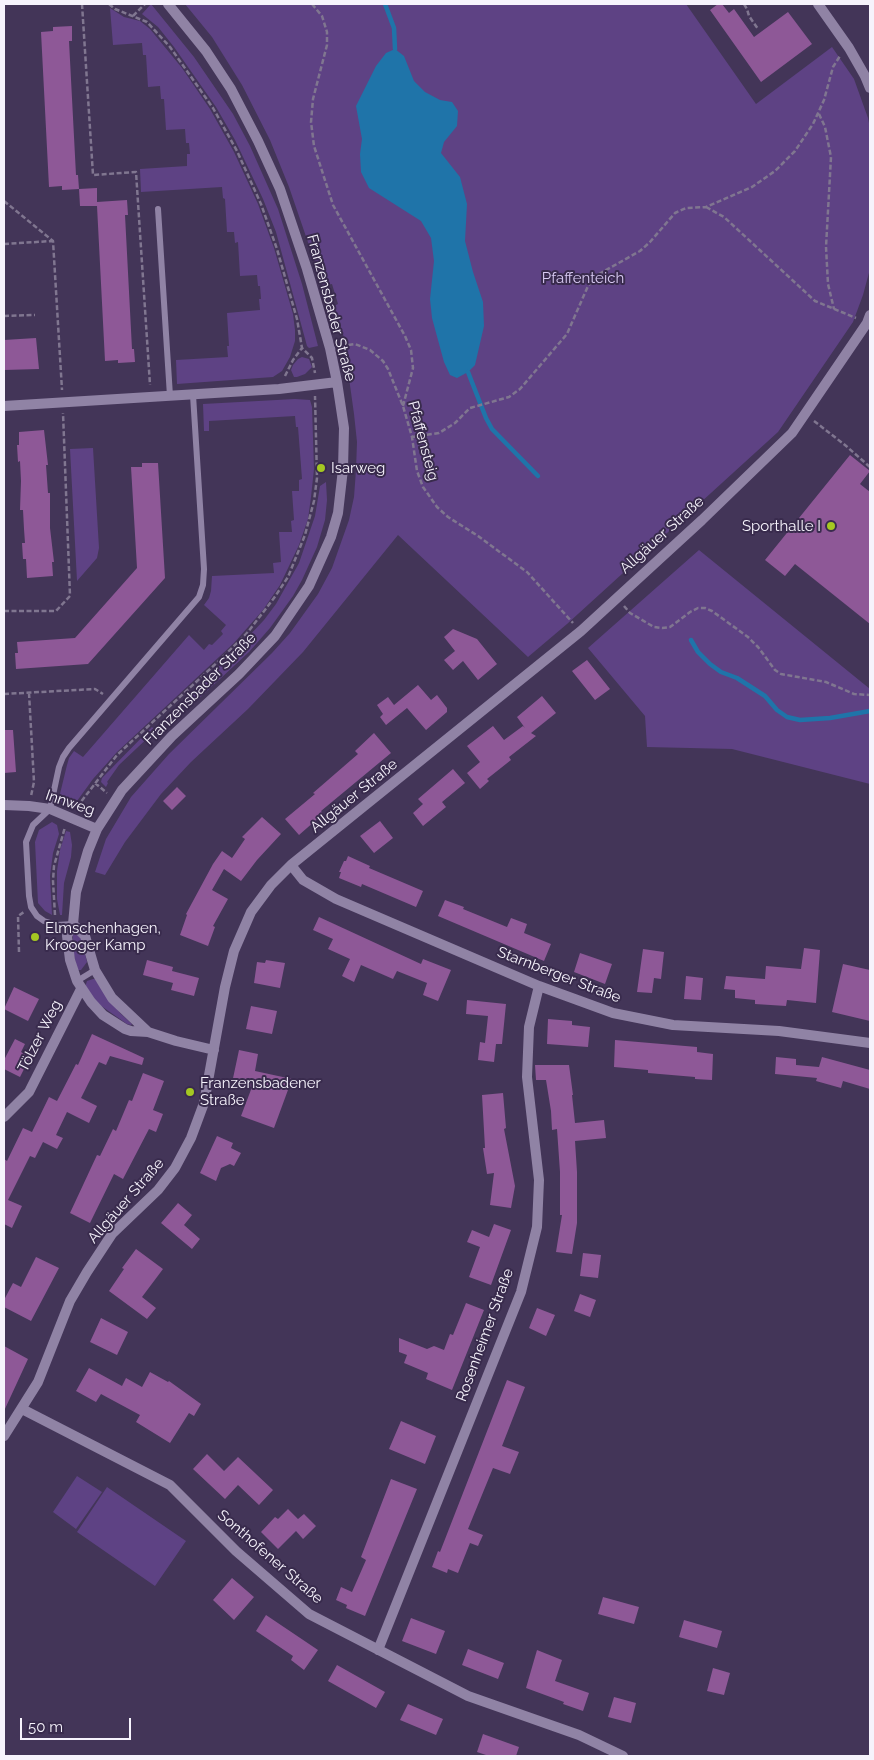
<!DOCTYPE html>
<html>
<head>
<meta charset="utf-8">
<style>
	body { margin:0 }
	#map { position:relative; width:874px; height:1760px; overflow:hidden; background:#433558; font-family:Raleway,sans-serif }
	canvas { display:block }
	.frame { position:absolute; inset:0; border:5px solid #f6f3fc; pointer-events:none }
	.scale { position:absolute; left:20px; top:1718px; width:111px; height:22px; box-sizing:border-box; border:2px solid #f6f3fc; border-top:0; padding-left:6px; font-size:15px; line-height:18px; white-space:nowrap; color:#f6f3fc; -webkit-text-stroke:4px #392b4d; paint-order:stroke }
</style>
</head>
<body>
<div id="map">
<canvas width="874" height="1760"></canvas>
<div class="frame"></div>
<div class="scale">50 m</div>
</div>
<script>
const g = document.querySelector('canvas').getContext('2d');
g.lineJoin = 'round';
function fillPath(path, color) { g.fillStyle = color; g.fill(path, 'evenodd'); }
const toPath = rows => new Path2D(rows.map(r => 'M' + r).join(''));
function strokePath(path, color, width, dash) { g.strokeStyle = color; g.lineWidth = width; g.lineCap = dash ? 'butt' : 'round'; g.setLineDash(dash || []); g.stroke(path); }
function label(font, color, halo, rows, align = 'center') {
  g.font = font + ' Raleway,sans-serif'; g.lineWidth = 4; g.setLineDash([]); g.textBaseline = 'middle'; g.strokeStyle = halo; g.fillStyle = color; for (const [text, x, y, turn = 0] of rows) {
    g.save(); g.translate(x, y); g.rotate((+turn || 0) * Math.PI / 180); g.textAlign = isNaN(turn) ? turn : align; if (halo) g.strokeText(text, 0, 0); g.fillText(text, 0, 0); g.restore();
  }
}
fillPath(toPath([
	[151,4,194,57,233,114,250,146,278,209,302,284,318,346,309,348,307,346,276,232,263,199,235,140,216,107,174,47,158,27,142,14],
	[185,4,686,4,756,104,832,47,854,79,868,118,870,128,870,269,863,295,853,322,778,432,567,624,528,657,398,535,303,652,248,709,191,762,161,794,125,842,105,875,95,872,106,839,131,797,169,754,272,653,290,633,318,594,332,568,349,520,354,497,356,470,357,442,354,414,349,378,341,349,347,347,334,306,338,304,332,284,323,286,289,187,270,140,242,85,212,37],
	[110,8,124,17,140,21,150,29,182,68,210,109,234,152,258,204,274,248,293,314,295,330,295,341,290,357,282,371,273,377,177,384,176,360,228,357,227,346,229,346,227,313,260,310,259,299,261,299,260,286,258,286,257,275,240,276,238,242,235,243,234,232,227,232,225,199,223,198,222,187,141,192,140,169,187,166,187,154,190,154,189,143,186,143,185,129,166,130,164,99,161,99,160,86,148,87,146,55,143,55,142,43,113,45],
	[302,357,309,359,312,367,305,374,297,377,294,377,291,370,293,365,298,359],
	[295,399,310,400,312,407,314,469,311,497,308,519,299,545,280,585,263,610,234,643,117,752,93,779,77,801,71,804,58,802,67,765,69,758,74,751,83,757,189,635,204,650,209,644,212,645,223,634,221,631,226,625,204,605,209,598,211,591,212,576,274,573,273,563,281,562,279,532,292,532,291,521,294,520,292,491,299,491,299,480,302,479,298,427,296,427,295,416,209,421,209,431,204,431,203,404],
	[93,448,99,548,97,558,77,581,70,449],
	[326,482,327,500,325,520,317,547,302,580,293,596,270,628,249,652,192,705,186,697,233,653,264,620,276,604,299,563,315,516,320,486],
	[699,550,870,689,870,784,732,749,647,747,645,716,588,648],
	[152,727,155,731,119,765,107,782,108,783,106,787,101,782,102,778],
	[52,822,57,825,59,834,53,853,50,876,52,915,45,911,38,903,35,842,39,830],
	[66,831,70,832,72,845,71,857,64,883,62,915,60,915,57,899,57,871,60,850],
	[78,926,87,962,81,970,78,970,77,969,73,950,73,929],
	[93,979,95,979,120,1013,132,1024,131,1025,127,1024,97,1003,85,987,87,981],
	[77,1476,102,1492,76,1529,53,1512],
	[107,1487,186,1541,155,1586,77,1532]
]), '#5e4284');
fillPath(toPath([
	[395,49,404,56,414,81,425,92,440,100,452,102,458,111,457,126,444,142,441,153,460,177,467,204,465,241,473,272,483,302,484,326,475,365,468,372,457,378,450,375,444,362,432,318,430,299,434,261,431,238,421,221,369,188,361,172,360,154,362,139,356,106,376,66,386,53]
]), '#1f74a9');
strokePath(toPath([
	[385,4,394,28,395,49],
	[468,372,486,418,492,429,538,476],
	[691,640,698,652,710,664,721,672,737,678,765,696,777,710,787,717,800,720,830,718,870,711]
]), '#1f74a9', 4.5);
fillPath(toPath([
	[718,4,722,4,729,13,734,9,754,37,788,12,812,44,761,82,710,10],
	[72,26,72,41,69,41,76,175,78,175,79,189,62,190,62,186,49,187,41,32,53,31,53,27],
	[97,188,97,202,127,200,128,215,125,215,132,349,134,349,135,362,118,363,118,360,105,361,97,206,80,206,79,189],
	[36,338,39,369,4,370,4,340],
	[44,430,48,465,46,465,48,493,50,493,50,528,54,562,52,562,53,576,27,578,26,559,23,559,22,543,25,543,24,529,23,510,20,510,21,481,20,461,18,462,17,445,19,445,19,432],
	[850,455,870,471,860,484,870,492,870,624,795,564,785,576,765,560],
	[142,463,158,463,165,578,88,664,16,669,15,653,18,653,17,642,75,638,137,568,131,467,142,467],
	[453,629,477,639,497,664,478,680,463,661,453,670,444,660,455,651,444,637],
	[587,660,610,689,595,700,572,671],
	[418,685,431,700,437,695,447,708,447,712,426,730,407,708,386,725,380,717,383,714,377,705,388,697,394,705],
	[542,696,556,713,531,733,536,736,509,757,511,760,487,779,489,781,480,789,467,773,480,762,467,746,493,726,504,740,523,726,525,728,517,717],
	[4,730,13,730,16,772,4,773],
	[374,733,391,753,321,811,323,814,299,835,285,819,315,794,313,793,358,754,355,751],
	[453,769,465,783,442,802,446,807,423,826,413,813,423,804,418,799],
	[177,787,186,796,172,810,163,801],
	[262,817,281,834,257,860,241,881,224,869,212,890,228,899,213,926,215,927,208,946,180,935,187,915,186,914,213,864,222,851,232,858,245,839,242,837],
	[380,821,393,838,374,853,360,836],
	[348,856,370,866,369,868,423,891,416,907,362,884,361,887,339,878,341,872,339,872,344,861,346,861],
	[445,900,464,907,463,909,507,927,511,918,527,924,524,933,551,944,544,961,438,916],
	[319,917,421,964,423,959,451,970,438,1001,423,995,427,983,397,971,393,979,361,965,354,982,342,976,350,959,328,949,333,939,313,930],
	[804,948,820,950,816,1003,787,1000,786,1006,755,1004,755,1000,735,998,735,990,724,989,726,976,765,979,766,966,801,969],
	[643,949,664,952,661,979,654,978,652,993,637,992],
	[580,953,612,964,605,984,574,972],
	[147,960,173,967,172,971,199,978,194,996,171,990,173,983,143,975],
	[266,960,285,963,280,988,254,983,257,962,265,963],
	[843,964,870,970,870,1021,832,1012],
	[686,976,703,978,701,1000,684,999],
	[14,987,39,999,28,1021,4,1009],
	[467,1000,506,1004,502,1044,496,1044,494,1062,478,1060,480,1042,485,1043,488,1016,466,1014],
	[251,1006,277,1011,272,1034,246,1029],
	[548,1019,572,1021,572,1025,590,1027,588,1047,547,1044],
	[92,1034,144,1058,142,1065,110,1056,106,1065,99,1062,81,1098,97,1106,89,1123,67,1112,56,1135,63,1138,57,1149,43,1142,35,1158,30,1156,8,1200,22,1206,12,1228,4,1224,4,1159,7,1161,23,1128,32,1132,49,1097,57,1101,76,1064,78,1065],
	[15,1039,25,1044,21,1052,30,1057,20,1077,4,1069,4,1060],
	[615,1040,697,1047,697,1052,713,1054,712,1080,695,1079,695,1077,648,1073,648,1070,614,1067],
	[239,1050,258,1054,255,1071,292,1079,274,1128,241,1116,252,1087,232,1083],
	[776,1057,796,1059,796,1065,819,1067,822,1057,870,1070,870,1089,843,1081,841,1088,816,1081,817,1078,775,1074],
	[535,1065,569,1065,573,1095,572,1095,575,1123,604,1120,606,1138,575,1141,577,1172,577,1223,572,1254,556,1252,562,1215,560,1215,560,1172,557,1129,552,1130,551,1111,546,1080,536,1080],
	[143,1073,164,1081,153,1110,163,1114,156,1132,149,1129,123,1179,114,1174,90,1223,70,1213,97,1155,100,1156,113,1129,116,1131,129,1100,132,1101],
	[503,1093,506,1128,504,1129,515,1186,511,1208,490,1205,494,1173,487,1174,483,1148,485,1148,482,1095],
	[217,1136,233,1143,231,1148,241,1153,234,1166,230,1164,221,1168,216,1181,200,1173],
	[178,1203,192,1215,184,1225,200,1239,192,1249,161,1223],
	[494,1224,511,1230,491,1285,469,1277,480,1247,467,1242,472,1230,489,1237],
	[136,1249,163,1269,142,1297,156,1308,147,1319,109,1291,124,1269,122,1268],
	[583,1253,601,1255,598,1278,580,1276],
	[36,1257,59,1268,31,1321,4,1307,4,1300,13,1283,21,1287],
	[580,1294,596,1300,590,1317,574,1311],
	[466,1303,484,1310,452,1390,426,1379,428,1373,404,1363,407,1355,399,1352,399,1338,427,1349,434,1346,444,1350,450,1334,453,1335],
	[537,1308,555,1315,546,1336,529,1328],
	[101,1318,128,1332,117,1355,90,1342],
	[4,1346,28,1359,4,1411],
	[89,1368,122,1386,126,1378,142,1387,150,1372,168,1382,169,1381,201,1404,194,1416,189,1413,170,1443,136,1422,140,1415,101,1394,96,1402,76,1391],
	[507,1380,525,1387,502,1446,519,1452,510,1474,493,1468,468,1529,483,1535,478,1546,470,1543,458,1573,448,1569,447,1573,432,1567,438,1551,440,1552],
	[401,1421,436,1436,425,1464,389,1449],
	[207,1454,224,1471,238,1457,273,1490,259,1505,238,1485,225,1499,193,1469],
	[391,1479,417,1489,365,1616,346,1608,347,1605,336,1600,341,1587,352,1592,366,1560,361,1557],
	[288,1509,298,1519,304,1514,316,1526,303,1539,296,1531,278,1549,261,1532,275,1517,278,1519],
	[232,1578,254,1597,234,1620,213,1600],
	[603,1597,639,1607,634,1624,598,1614],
	[266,1615,318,1650,304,1670,291,1660,293,1656,256,1631],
	[411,1618,445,1631,436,1654,402,1641],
	[684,1620,722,1631,717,1648,679,1637],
	[468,1649,504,1663,498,1679,462,1665],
	[537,1650,562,1660,555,1681,589,1693,583,1711,563,1704,564,1702,526,1688],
	[337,1665,385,1692,376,1708,328,1681],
	[713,1668,730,1673,724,1695,707,1691],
	[614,1697,636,1703,631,1723,608,1717],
	[408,1704,443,1719,436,1735,400,1720],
	[483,1734,519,1747,516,1756,489,1756,477,1752]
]), '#8e5897');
strokePath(toPath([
	[82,4,93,175,136,172,150,385],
	[109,4,115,9,147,22,170,47,213,108,237,151,261,204,277,249,297,319,302,348,312,358,315,373],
	[312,4,322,16,327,32,327,45,313,99,311,122,314,146,333,205,405,336,411,350,413,368,403,406],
	[744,4,747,9,749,16,758,29],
	[133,16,145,4],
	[819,114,825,127,831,157,826,247,828,284,834,309],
	[4,201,53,241,62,390],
	[706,207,724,217,815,301,856,318],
	[4,244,52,241],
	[4,316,35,315],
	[341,346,355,344,370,350,383,361,388,369,403,406,412,437,417,471,423,487,437,507,448,517,478,536,527,572,573,623],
	[285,376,293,360,302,348],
	[814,421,845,445,870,467],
	[412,437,439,433,455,423,470,408,509,397,520,389,567,334,588,286,599,274,640,251,650,242,675,213,686,208,706,207,752,187,775,171,795,151,813,124,824,100,833,67,840,56],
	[624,606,630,613,654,627,662,628,670,627,690,612,698,608,705,608,712,611,748,637,758,647,775,670,781,674,826,682,854,694,870,695],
	[4,611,56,611,70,596,63,413],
	[29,693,34,782,31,796],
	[4,694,95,689,103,694],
	[95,783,107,793],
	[77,807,117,755,222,658,248,632,274,598,288,577,305,535,314,501,317,478,315,396],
	[55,915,53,881,54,866,65,827],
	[19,952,18,916,24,912]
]), '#807690', 2.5, [5, 2.5]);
strokePath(toPath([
	[158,209,170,396],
	[73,924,57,925,44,921,37,916,31,907,29,896,26,842,33,825,50,809,59,767,63,757,69,748,199,597,203,585,204,569,193,395],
	[77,981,95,970]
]), '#9083a5', 6);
strokePath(toPath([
	[168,4,206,51,231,89,258,141,280,189,307,269,330,348,337,382,344,428,343,469,338,513,331,537,309,586,275,636,239,674,172,736,122,790,97,829,88,851,76,892,73,924,67,936,70,960,77,981,91,1002,103,1015,125,1029,131,1031,148,1032,176,1041,214,1050],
	[818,4,849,48,865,76,870,88],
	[4,406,279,389,337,382],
	[4,805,29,806,50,809,97,829],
	[291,865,303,880,336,899,539,986,613,1013,673,1025,779,1031,870,1043],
	[73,924,85,936,95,970,112,998,148,1032],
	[4,1117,29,1092,81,989],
	[22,1409,170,1485,236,1551,309,1614,468,1696,579,1735,623,1756],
	[4,1436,38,1382,70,1301,87,1272,112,1234,158,1190,175,1168,191,1138,204,1103,225,987,234,951,251,912,271,885,291,865,581,631,702,520,792,433,867,323,870,315],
	[378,1650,521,1292,537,1227,539,1180,527,1077,529,1027,539,986]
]), '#9083a5', 10);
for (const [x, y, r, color] of [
	[321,468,5,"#a5c822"],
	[831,526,5,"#a5c822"],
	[35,937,5,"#a5c822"],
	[190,1092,5,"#a5c822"]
]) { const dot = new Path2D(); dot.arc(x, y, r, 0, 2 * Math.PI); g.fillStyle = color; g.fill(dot); strokePath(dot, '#392b4d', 2); }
label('15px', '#d9caf3', '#392b4d', [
	["Pfaffenteich",583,278]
]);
label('15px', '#f6f3fc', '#392b4d', [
	["Franzensbader Straße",331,308,75],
	["Pfaffensteig",423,441,75],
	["Allgäuer Straße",662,535,-42],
	["Franzensbader Straße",200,689,-45],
	["Allgäuer Straße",354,796,-39],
	["Innweg",70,803,19],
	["Starnberger Straße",559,975,21],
	["Tölzer Weg",40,1036,-63],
	["Allgäuer Straße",126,1201,-49],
	["Rosenheimer Straße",485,1335,-70],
	["Sonthofener Straße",270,1557,41]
]);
label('15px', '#f6f3fc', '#392b4d', [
	["Isarweg",331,468],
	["Sporthalle I",821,526,"right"],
	["Elmschenhagen,",45,928],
	["Krooger Kamp",45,945],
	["Franzensbadener",200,1083],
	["Straße",200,1100]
], 'left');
</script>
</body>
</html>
